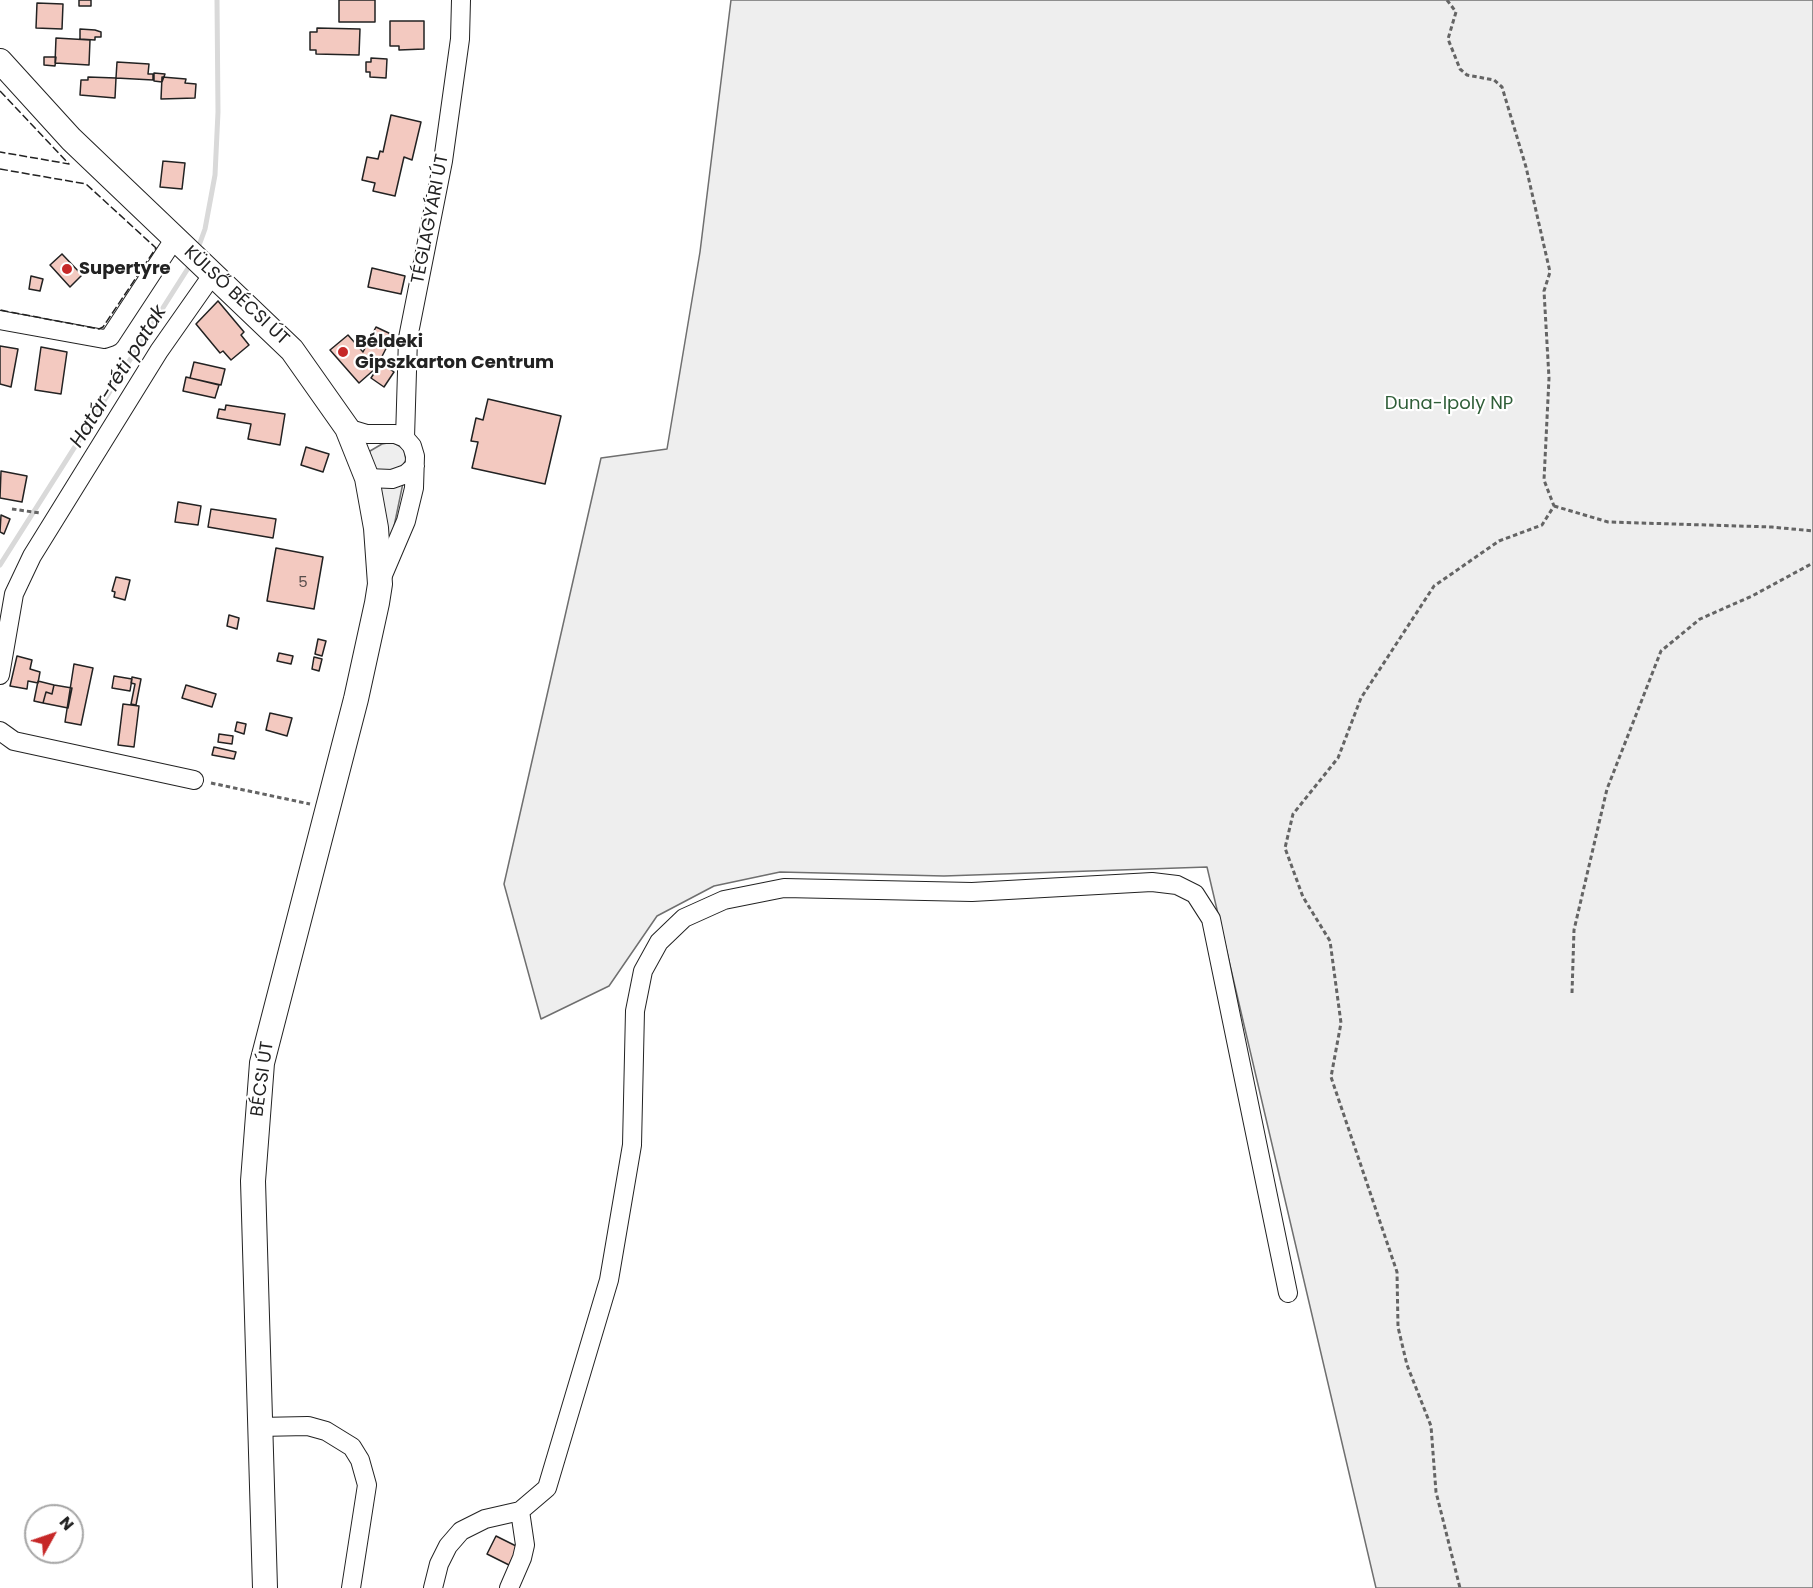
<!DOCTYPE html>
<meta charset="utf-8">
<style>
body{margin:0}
#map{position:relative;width:1813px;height:1588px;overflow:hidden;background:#fff;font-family:Poppins,sans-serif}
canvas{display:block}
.north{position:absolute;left:24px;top:1504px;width:60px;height:60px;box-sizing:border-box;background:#fff;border:2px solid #a7a7a7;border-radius:50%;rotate:50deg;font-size:16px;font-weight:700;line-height:24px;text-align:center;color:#222}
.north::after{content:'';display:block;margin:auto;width:21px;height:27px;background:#c62828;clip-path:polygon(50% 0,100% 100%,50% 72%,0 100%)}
</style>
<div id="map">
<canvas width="1813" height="1588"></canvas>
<div class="north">N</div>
</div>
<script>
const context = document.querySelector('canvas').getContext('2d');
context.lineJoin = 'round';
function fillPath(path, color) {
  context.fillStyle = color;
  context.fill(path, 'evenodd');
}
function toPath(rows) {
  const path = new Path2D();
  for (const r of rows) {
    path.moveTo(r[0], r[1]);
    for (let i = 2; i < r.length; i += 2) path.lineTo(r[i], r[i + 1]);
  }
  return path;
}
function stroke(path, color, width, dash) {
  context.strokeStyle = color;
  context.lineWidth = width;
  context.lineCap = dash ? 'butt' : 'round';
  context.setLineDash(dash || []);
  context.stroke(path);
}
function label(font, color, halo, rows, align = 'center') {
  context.font = font + ' Poppins,sans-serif';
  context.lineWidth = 4.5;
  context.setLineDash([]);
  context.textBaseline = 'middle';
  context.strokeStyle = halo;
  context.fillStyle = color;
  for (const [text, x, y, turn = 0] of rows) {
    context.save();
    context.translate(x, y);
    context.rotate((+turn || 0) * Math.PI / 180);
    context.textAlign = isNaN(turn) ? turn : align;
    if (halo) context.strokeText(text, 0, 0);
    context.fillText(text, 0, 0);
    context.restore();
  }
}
const green = toPath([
 [731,0,1813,0,1813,1588,1376,1588,1207,867,944,876,780,872,714,886,657,916,609,986,541,1019,504,884,601,458,667,449,700,252,731,0],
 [393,442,404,449,406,460,403,465,395,470,380,472,373,468,369,457,370,451,382,444,393,442],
 [403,483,392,536,389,538,379,486,403,483]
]);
fillPath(green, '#eee');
stroke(green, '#6f6f6f', 1.5);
stroke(toPath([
 [197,251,205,229,215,175,218,112,217,0],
 [0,565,192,262]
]), '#d9d9d9', 5);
const building = toPath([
 [79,0,91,0,91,6,79,6,79,0],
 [339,0,375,0,375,22,339,22,339,0],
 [37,3,63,4,62,29,36,28,37,3],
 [390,21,424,21,424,49,399,50,399,46,390,46,390,21],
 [317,28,360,29,359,55,316,54,316,50,310,50,310,32,317,32,317,28],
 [80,29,95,30,101,32,101,37,95,37,95,40,80,39,80,29],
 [56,38,90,40,89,65,55,63,56,38],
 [44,57,56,57,55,66,44,65,44,57],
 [371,58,387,59,386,78,370,77,370,72,366,72,366,62,371,62,371,58],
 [117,62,149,64,148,74,153,74,153,80,116,78,117,62],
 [154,73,165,74,162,82,154,81,154,73],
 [88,77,116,78,115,98,80,95,81,80,88,80,88,77],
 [162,77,186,79,185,83,196,84,195,98,161,99,162,77],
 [391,115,421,122,412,160,404,157,395,196,373,191,375,183,362,180,367,157,378,159,380,151,383,152,391,115],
 [163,161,185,163,182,189,160,187,163,161],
 [62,254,82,275,70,287,50,265,62,254],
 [372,268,405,276,401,294,368,287,372,268],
 [31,276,43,279,40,291,29,289,31,276],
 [218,301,244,332,241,335,249,345,231,360,223,351,220,353,196,324,218,301],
 [376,327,393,335,376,368,359,383,330,350,348,335,363,352,376,327],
 [0,346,18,349,11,387,0,384,0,346],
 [41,347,67,352,61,394,35,390,41,347],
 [194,362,225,369,221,385,190,378,194,362],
 [381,363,394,372,384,387,371,378,381,363],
 [186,377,219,385,215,398,183,391,186,377],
 [488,399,561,416,545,484,472,468,478,442,471,441,476,418,483,420,488,399],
 [226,405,285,414,280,445,248,439,251,424,217,418,219,409,225,410,226,405],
 [306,447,329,454,323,472,301,465,306,447],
 [1,471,27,476,22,502,0,498,1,471],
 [178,502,201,506,198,525,175,522,178,502],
 [211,509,276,519,273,538,208,527,211,509],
 [1,515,10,519,4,534,0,532,1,515],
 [276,548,323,557,314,609,267,601,276,548],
 [116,577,130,580,125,600,114,597,115,592,112,591,116,577],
 [229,615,239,618,237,629,227,626,229,615],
 [318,639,326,641,322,656,315,654,318,639],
 [279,653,293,656,291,664,277,661,279,653],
 [17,656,32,660,30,669,40,672,38,683,28,681,27,689,10,686,17,656],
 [314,657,322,659,319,671,312,669,314,657],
 [74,664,93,668,81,725,65,722,74,664],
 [114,676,132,679,130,691,112,688,114,676],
 [132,677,141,679,136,705,131,704,135,684,131,683,132,677],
 [38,681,54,685,52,694,46,692,43,703,34,701,38,681],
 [54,685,72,688,68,708,43,703,46,692,52,694,54,685],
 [186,685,216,694,212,707,182,698,186,685],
 [123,704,139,706,134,747,118,745,123,704],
 [270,713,292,718,287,736,266,730,270,713],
 [237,722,246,724,244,734,235,731,237,722],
 [219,734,233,736,232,744,218,742,219,734],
 [214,747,236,752,234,759,212,755,214,747],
 [496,1536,518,1547,509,1565,487,1554,496,1536]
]);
fillPath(building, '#f3c9c0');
stroke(building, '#222', 1.5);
const minor = toPath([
 [0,320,104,339,110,337,175,238],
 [347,428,367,434,395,434,405,438,412,446,415,456,414,488,406,521,380,582],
 [405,438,408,338,443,161,460,39,461,0],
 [367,478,392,479,406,474,415,466],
 [0,675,14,594,32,556,159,351,213,274],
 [0,731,14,741,194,780],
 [258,1427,308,1426,326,1431,352,1447,360,1460,367,1485,351,1588],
 [433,1588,439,1564,448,1546,461,1531,485,1519,520,1511,547,1488,609,1280,632,1145,635,1011,643,971,659,942,684,918,724,900,784,888,972,892,1152,882,1177,885,1195,894,1211,919,1288,1293],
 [509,1588,522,1558,525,1545,520,1511]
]);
const major = toPath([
 [0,61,71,139,292,350,347,428,367,478,376,528,380,584,377,603,356,699,262,1063,253,1181,265,1588]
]);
stroke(minor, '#222', 20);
stroke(major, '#222', 26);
stroke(toPath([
 [1447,0,1456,12,1448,39,1460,69,1467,75,1494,80,1502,87,1526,167,1550,272,1544,291,1549,378,1544,480,1554,506,1542,525,1499,541,1434,586,1361,698,1338,758,1293,814,1285,848,1303,897,1330,941,1341,1023,1331,1077,1397,1272,1398,1327,1407,1365,1431,1426,1436,1492,1460,1588],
 [1554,506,1608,522,1772,527,1813,531],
 [12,509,40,513],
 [211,783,310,804],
 [1572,993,1574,930,1607,789,1661,651,1700,619,1752,596,1813,563]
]), '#646464', 3, [4.5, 3]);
stroke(minor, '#fff', 18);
stroke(major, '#fff', 24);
stroke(toPath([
 [0,91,69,164,0,152],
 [0,169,86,184,156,248,103,327,99,329,0,310]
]), '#222', 1.5, [8, 3]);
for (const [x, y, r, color] of [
 [67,269,6,"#c62828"],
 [343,352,6,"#c62828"]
]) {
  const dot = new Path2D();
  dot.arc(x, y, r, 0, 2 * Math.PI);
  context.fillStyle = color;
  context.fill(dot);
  stroke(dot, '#fff', 2);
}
label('15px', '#564c4a', null, [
 ["5",303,583]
]);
label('18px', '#222', '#fff', [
 ["TÉGLAGYÁRI ÚT",431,219,-79],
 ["KÜLSŐ BÉCSI ÚT",236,296,43],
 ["BÉCSI ÚT",263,1079,-82]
]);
label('bold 18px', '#222', '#fff', [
 ["Supertyre",79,269],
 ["Béldeki",355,342],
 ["Gipszkarton Centrum",355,363]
], 'left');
label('18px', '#2f5e38', '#fff', [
 ["Duna-Ipoly NP",1449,404]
]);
label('italic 20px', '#222', '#fff', [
 ["Határ-réti patak",119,377,-58]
]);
</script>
